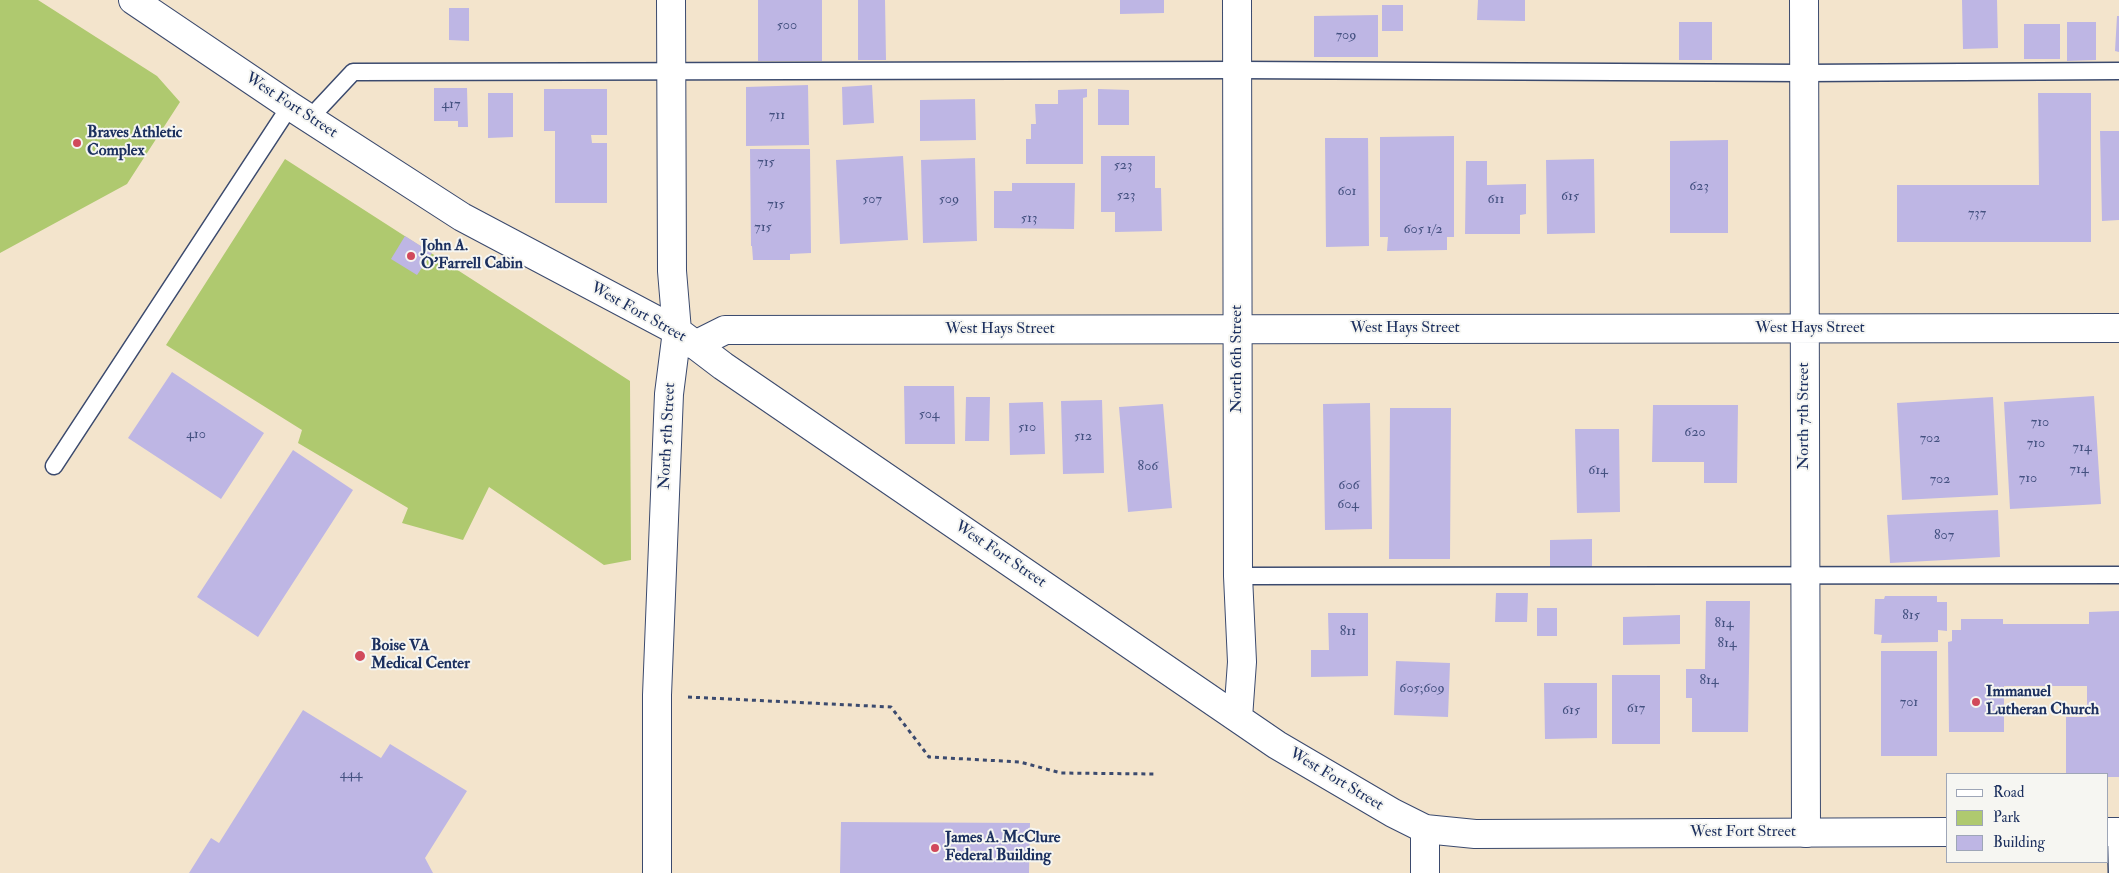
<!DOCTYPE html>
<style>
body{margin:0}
#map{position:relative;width:2119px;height:873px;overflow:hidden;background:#f3e4cc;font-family:"IM FELL Double Pica",serif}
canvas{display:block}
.legend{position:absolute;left:1946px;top:773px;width:162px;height:90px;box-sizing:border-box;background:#f6f6f2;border:1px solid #9ea6b7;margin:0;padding:6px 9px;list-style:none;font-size:15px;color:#1b2f5e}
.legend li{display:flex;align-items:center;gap:10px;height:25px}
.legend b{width:25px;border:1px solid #9ea6b7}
</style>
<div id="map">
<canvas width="2119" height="873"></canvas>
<ul class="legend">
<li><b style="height:6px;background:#fff"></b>Road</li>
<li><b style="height:14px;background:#afc96f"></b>Park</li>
<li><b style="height:14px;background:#beb6e4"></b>Building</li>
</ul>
</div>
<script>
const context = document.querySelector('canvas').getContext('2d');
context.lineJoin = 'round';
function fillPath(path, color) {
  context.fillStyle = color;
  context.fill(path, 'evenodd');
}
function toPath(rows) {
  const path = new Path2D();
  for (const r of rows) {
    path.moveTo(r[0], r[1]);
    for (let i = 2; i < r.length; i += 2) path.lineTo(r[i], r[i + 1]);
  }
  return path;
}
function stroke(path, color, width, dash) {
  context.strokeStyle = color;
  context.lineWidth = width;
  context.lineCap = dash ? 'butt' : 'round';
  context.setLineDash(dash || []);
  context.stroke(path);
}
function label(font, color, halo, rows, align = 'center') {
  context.font = font + ' "IM FELL Double Pica",serif';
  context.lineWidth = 4;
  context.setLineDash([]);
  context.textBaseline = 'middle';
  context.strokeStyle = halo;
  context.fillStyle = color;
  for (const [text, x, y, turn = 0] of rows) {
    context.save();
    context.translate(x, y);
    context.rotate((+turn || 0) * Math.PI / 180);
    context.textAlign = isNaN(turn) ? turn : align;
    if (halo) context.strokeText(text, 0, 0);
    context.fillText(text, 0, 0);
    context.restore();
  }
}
fillPath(toPath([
 [0,0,38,0,157,76,180,102,127,184,0,253],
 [285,159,630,381,631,560,604,565,489,487,463,540,402,523,408,508,298,443,302,430,166,345]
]), '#afc96f');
fillPath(toPath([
 [758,0,822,0,822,61,758,61],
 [858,0,885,0,886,60,858,60],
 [1120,0,1164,0,1164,13,1120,14],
 [1478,0,1525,0,1525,21,1477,20],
 [1962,0,1997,0,1998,48,1963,49],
 [1382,5,1403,5,1403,31,1382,31],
 [449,8,469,8,469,41,449,40],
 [1378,15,1378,57,1314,57,1314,16],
 [2117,16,2119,16,2119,52,2115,51],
 [1679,22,1712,22,1712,60,1679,60],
 [2067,22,2096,22,2096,60,2067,61],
 [2024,24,2060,24,2060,59,2024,59],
 [808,85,809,145,746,146,746,87],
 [872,85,874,123,843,125,842,87],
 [434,88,467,88,468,127,458,127,458,121,434,121],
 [544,89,607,89,607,135,591,135,592,143,607,143,607,203,555,203,555,131,544,131],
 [1087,89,1087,97,1083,98,1083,164,1026,164,1026,139,1031,139,1031,124,1036,124,1035,104,1058,104,1058,90],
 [1098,89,1129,90,1129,125,1098,125],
 [488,93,513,93,513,137,488,138],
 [2038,93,2091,93,2091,242,1897,242,1897,185,2039,185],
 [975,99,976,140,920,141,920,100],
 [2100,131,2119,131,2119,220,2102,221],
 [1454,136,1454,237,1447,237,1447,250,1387,251,1388,237,1380,237,1380,137],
 [1325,138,1368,138,1369,246,1326,247],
 [1728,140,1728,233,1670,233,1670,141],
 [750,149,810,149,811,253,790,254,790,260,753,260,752,246,751,246],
 [903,156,908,240,840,244,836,160],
 [1101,156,1155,156,1155,188,1161,188,1162,231,1115,232,1115,212,1101,212],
 [975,158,977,241,923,243,921,160],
 [1594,159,1595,233,1547,234,1546,160],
 [1466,161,1487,161,1487,185,1526,184,1526,214,1520,215,1520,234,1465,234],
 [1012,183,1075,183,1074,229,994,228,994,191,1012,191],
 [405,236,432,253,417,275,391,259],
 [172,372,264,433,221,499,128,438],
 [904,386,954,386,955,444,905,444],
 [2094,396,2101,504,2010,509,2004,402],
 [966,397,990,397,989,441,965,441],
 [1993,397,1998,495,1902,500,1897,403],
 [1102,400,1104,473,1063,474,1061,401],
 [1043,402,1045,454,1010,455,1009,403],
 [1370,403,1372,529,1325,530,1323,404],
 [1163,404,1172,508,1128,512,1119,407],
 [1653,405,1738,405,1737,483,1704,483,1704,462,1652,462],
 [1390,408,1451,408,1450,559,1389,559],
 [1575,429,1619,429,1620,512,1577,513],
 [293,450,353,490,258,637,197,597],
 [1998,510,2000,557,1890,563,1887,515],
 [1592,539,1592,568,1550,569,1550,540],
 [1496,593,1528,593,1527,622,1495,622],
 [1885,596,1937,596,1937,602,1947,602,1947,631,1938,630,1938,642,1881,643,1882,635,1874,634,1875,599,1884,599],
 [1706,601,1750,601,1748,732,1692,732,1692,698,1686,698,1686,669,1705,669],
 [1537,608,1557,608,1557,636,1537,636],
 [2119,611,2119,777,2108,777,2108,774,2066,774,2066,717,2087,717,2087,686,2004,686,2004,732,1949,732,1948,642,1952,641,1952,630,1961,630,1961,619,2003,619,2003,624,2089,624,2089,612],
 [1328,613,1368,613,1368,676,1311,677,1311,650,1329,650],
 [1680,615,1680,644,1623,645,1623,617],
 [1881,651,1937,651,1937,756,1881,756],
 [1396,661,1450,663,1448,717,1394,715],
 [1612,675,1660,675,1660,744,1612,744],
 [1544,683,1597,683,1597,738,1545,739],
 [303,710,381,758,390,744,467,791,425,858,433,873,189,873,211,838,219,843],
 [841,822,1030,823,1029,873,840,873]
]), '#beb6e4');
const lane = toPath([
 [310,118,353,72,1237,70,1805,73,2119,71],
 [54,466,290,106],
 [1238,576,2119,575],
 [2116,832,2117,873]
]);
const street = toPath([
 [1804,0,1806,833],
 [695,345,725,330,2119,328],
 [1425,829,1425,873],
 [657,873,657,695,669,394,677,331]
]);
const secondary = toPath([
 [133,0,290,106,462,217,677,331,723,366,1277,745,1393,813,1425,829,1475,834,1948,832],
 [671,0,672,271,677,331],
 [1237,0,1238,576,1242,662,1238,718],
 [2108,832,2119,832]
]);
stroke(lane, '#3b4a6e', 19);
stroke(street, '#3b4a6e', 30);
stroke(secondary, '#3b4a6e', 30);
stroke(toPath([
 [688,697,891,707,929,757,1020,762,1061,773,1154,774]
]), '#3b4a6e', 3, [4, 4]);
stroke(lane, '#fff', 16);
stroke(street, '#fff', 28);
stroke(secondary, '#fff', 28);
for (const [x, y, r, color] of [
 [77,143,5,"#d1495b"],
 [411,256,5,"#d1495b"],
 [360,656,6,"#d1495b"],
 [1976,702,5,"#d1495b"],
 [935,848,5,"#d1495b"]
]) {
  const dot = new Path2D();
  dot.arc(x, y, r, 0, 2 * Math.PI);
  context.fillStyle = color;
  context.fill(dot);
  stroke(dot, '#f6f6f2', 2);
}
label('14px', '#445180', null, [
 ["500",787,26],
 ["709",1346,36],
 ["417",451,105],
 ["711",777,116],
 ["715",766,163],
 ["523",1123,166],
 ["623",1699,187],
 ["601",1347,192],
 ["523",1126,196],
 ["615",1570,197],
 ["507",872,200],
 ["509",949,200],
 ["611",1496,200],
 ["715",776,205],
 ["737",1977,214],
 ["513",1029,219],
 ["715",763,228],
 ["605 1/2",1423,230],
 ["504",929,415],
 ["710",2040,423],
 ["510",1027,428],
 ["620",1695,433],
 ["410",196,435],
 ["512",1083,437],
 ["702",1930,439],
 ["710",2036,444],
 ["714",2082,448],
 ["806",1148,467],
 ["714",2079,470],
 ["614",1598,471],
 ["710",2028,479],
 ["702",1940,480],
 ["606",1349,486],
 ["604",1348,505],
 ["807",1944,536],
 ["815",1911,616],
 ["814",1724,624],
 ["811",1348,632],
 ["814",1727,644],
 ["814",1709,681],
 ["605;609",1422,689],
 ["701",1909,703],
 ["617",1636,709],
 ["615",1571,711],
 ["444",351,775]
]);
label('16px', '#1b2f5e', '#f6f6f2', [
 ["West Fort Street",291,106,33],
 ["West Fort Street",638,313,29],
 ["West Hays Street",1405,329],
 ["West Hays Street",1810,329],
 ["West Hays Street",1000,330],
 ["North 6th Street",1238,359,-90],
 ["North 7th Street",1805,416,-90],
 ["North 5th Street",668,436,-87],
 ["West Fort Street",1000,555,34],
 ["West Fort Street",1336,780,31],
 ["West Fort Street",1743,833]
]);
label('bold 16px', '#1b2f5e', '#f6f6f2', [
 ["Braves Athletic",87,134],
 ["Complex",87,152],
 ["John A.",421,247],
 ["O'Farrell Cabin",421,265],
 ["Boise VA",371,647],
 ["Medical Center",371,665],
 ["Immanuel",1986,693],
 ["Lutheran Church",1986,711],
 ["James A. McClure",945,839],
 ["Federal Building",945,857]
], 'left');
</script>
